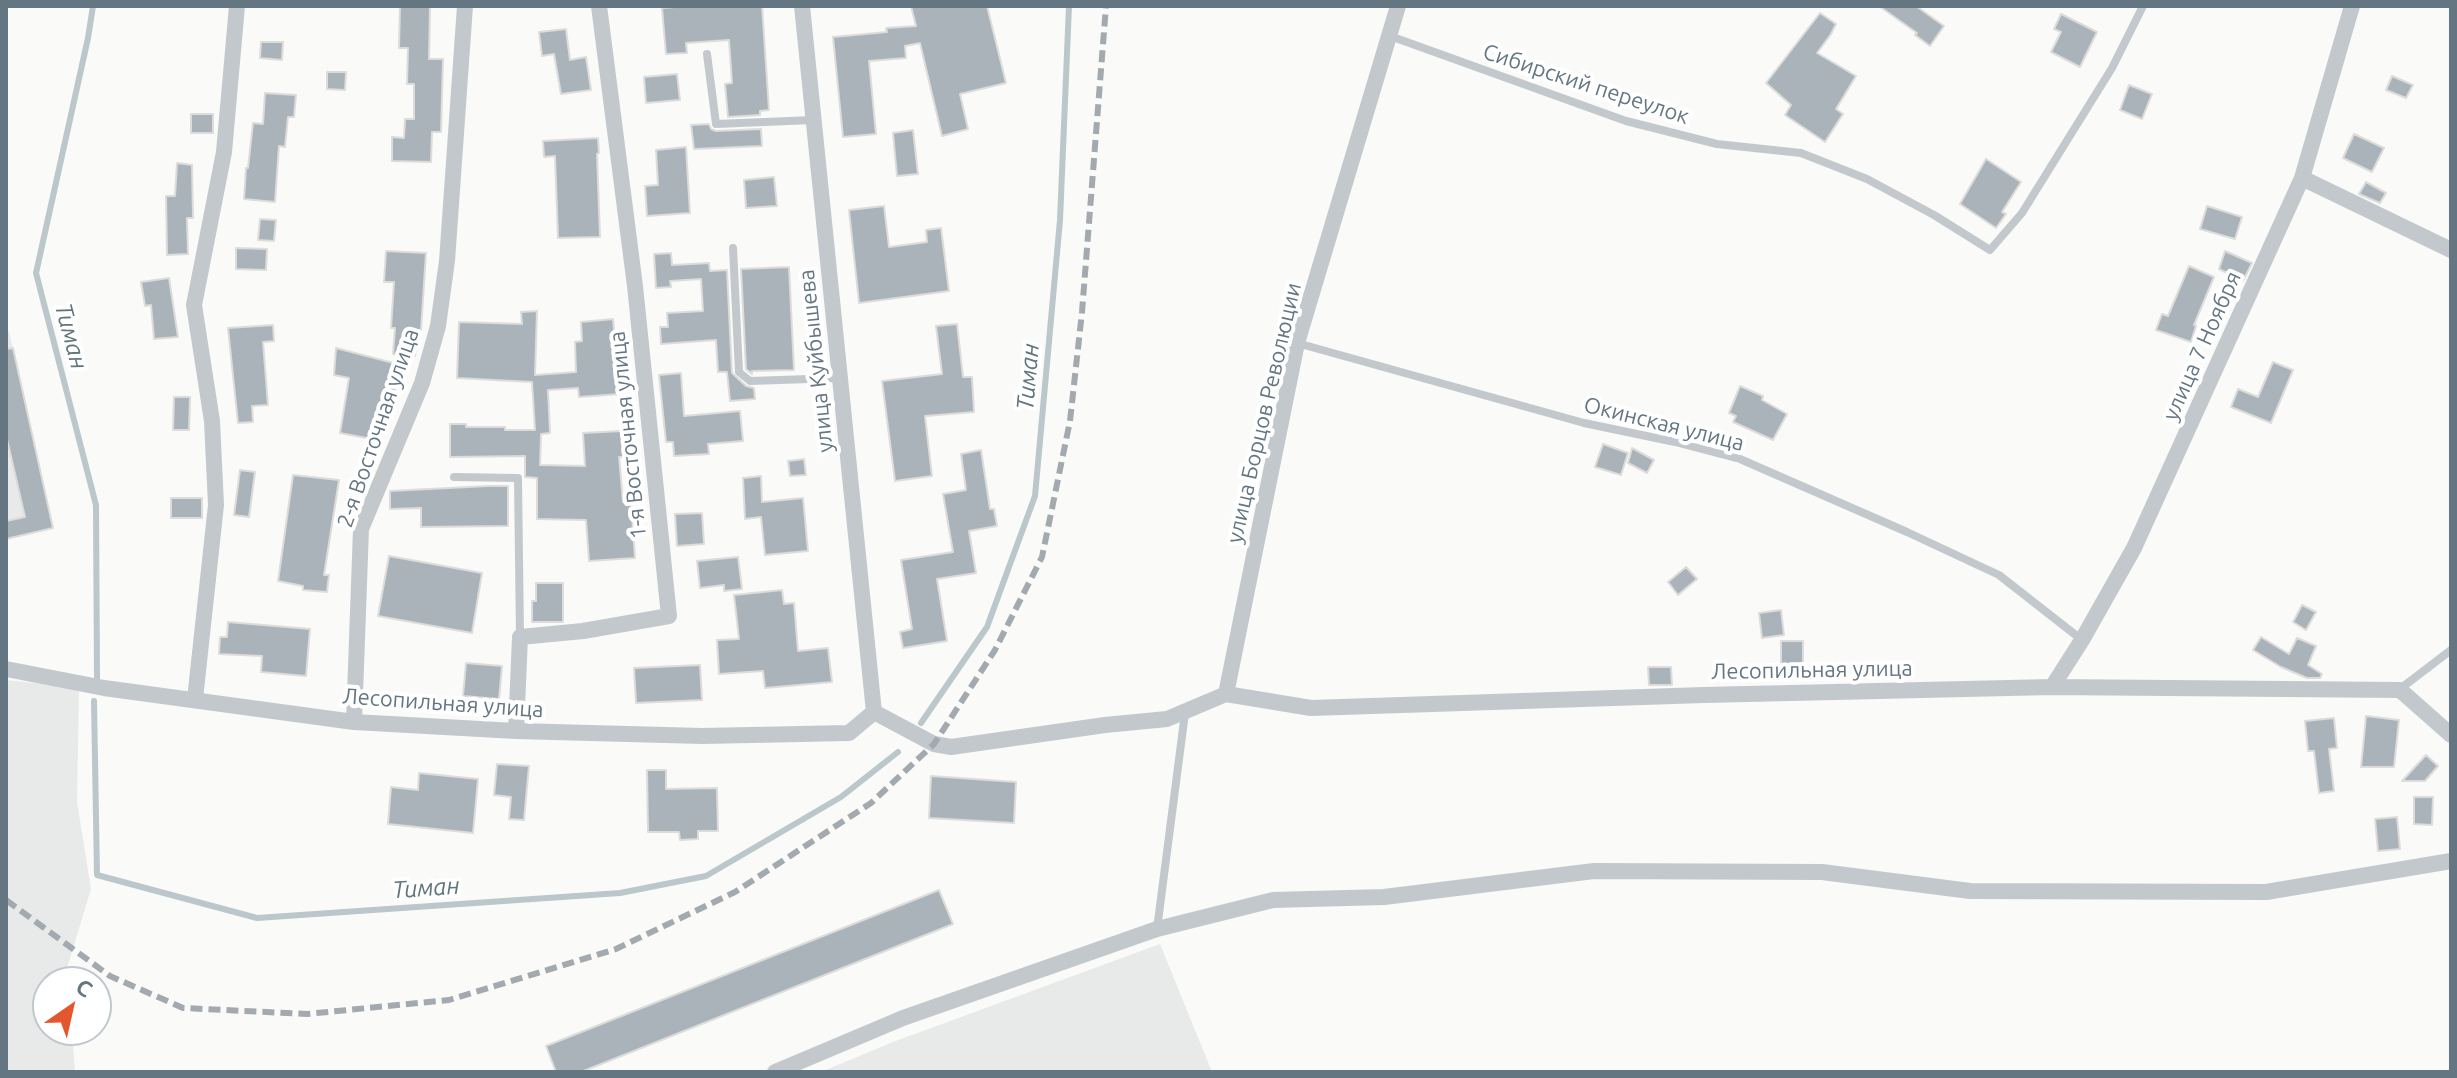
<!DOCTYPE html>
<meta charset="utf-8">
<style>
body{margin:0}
#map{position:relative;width:2457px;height:1078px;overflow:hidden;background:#fafaf8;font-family:Ubuntu,sans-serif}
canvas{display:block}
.frame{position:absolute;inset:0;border:8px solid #657683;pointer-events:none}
.north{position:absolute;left:32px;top:966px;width:80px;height:80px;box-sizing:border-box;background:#fff;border:2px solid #c1c8cd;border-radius:50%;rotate:34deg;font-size:22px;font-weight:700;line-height:32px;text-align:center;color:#657683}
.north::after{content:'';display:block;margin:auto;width:28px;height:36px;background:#e4572e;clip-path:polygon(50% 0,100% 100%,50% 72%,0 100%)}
</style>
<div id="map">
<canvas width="2457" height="1078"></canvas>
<div class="frame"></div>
<div class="north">С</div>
</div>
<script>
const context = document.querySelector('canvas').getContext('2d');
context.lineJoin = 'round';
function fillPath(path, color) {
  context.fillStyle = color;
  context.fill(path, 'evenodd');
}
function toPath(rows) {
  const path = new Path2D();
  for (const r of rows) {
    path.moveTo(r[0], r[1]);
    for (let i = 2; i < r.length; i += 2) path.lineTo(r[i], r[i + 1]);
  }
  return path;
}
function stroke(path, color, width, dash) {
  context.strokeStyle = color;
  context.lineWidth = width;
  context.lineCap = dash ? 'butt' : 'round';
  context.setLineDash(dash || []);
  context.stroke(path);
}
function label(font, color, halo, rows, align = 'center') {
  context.font = font + ' Ubuntu,sans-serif';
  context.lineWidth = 8;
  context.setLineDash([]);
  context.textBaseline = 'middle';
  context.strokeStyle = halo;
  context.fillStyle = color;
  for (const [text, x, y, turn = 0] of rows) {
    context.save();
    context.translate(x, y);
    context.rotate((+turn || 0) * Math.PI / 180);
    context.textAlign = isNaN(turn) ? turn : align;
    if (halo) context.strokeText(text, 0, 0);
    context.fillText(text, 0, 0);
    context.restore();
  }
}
fillPath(toPath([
 [9,331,53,528,6,539,6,332],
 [6,680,79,688,77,802,91,889,67,968,69,982,48,982,48,1030,72,1030,75,1072,6,1072],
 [1160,944,1212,1072,821,1072,893,1042]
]), '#e8e9e9');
stroke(toPath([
 [93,6,88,38,36,273,96,505,97,678],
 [94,701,97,875,257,918,620,893,706,876,841,797,898,752],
 [921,723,987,627,1035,496,1060,220,1069,6]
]), '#bbc7cb', 6);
const building = toPath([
 [400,6,430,6,429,59,443,59,441,132,432,132,431,162,392,161,392,137,404,138,405,119,414,119,414,84,407,84,408,48,399,48,400,6],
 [688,6,762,6,769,110,760,111,760,115,728,117,725,84,732,83,729,40,686,43,687,53,666,54,662,8,688,6],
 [911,6,987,6,1006,83,960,94,968,129,942,136,920,43,905,46,906,58,869,61,876,134,843,137,833,37,887,32,886,28,916,26,911,6],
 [1879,6,1916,6,1944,26,1930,46,1915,35,1917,33,1879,6],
 [1820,13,1836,24,1831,34,1817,53,1856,76,1836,109,1843,114,1825,142,1785,115,1791,105,1766,83,1820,13],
 [2061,14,2097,32,2080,67,2051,52,2061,32,2054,29,2061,14],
 [566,29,570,60,586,57,591,90,561,94,554,54,542,56,539,32,566,29],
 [261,42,283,42,282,60,260,58,261,42],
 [327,72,346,72,345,90,327,89,327,72],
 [677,74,680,100,646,103,644,77,677,74],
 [2392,76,2413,85,2406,98,2386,90,2392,76],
 [2129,85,2152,94,2142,119,2120,110,2129,85],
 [265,93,296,95,294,117,288,117,285,147,279,146,275,202,244,199,246,168,248,168,253,123,263,124,265,93],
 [191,114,213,114,213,133,191,133,191,114],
 [709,124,711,129,716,131,761,129,762,146,694,149,691,125,709,124],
 [913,130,918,174,897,176,893,133,913,130],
 [2354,134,2384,148,2372,172,2343,158,2354,134],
 [598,138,599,153,597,154,600,237,558,238,555,156,544,157,543,141,598,138],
 [686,147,690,213,647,216,645,186,658,185,656,150,686,147],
 [1986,159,2021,182,2002,212,2006,214,1996,228,1960,204,1986,159],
 [177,163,192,165,193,218,187,218,188,254,167,255,166,196,175,196,177,163],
 [774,177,777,206,746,208,744,180,774,177],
 [2366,182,2386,193,2380,203,2359,194,2366,182],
 [884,206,889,247,927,242,926,230,941,228,949,291,859,303,849,210,884,206],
 [2207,206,2242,217,2235,239,2200,229,2207,206],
 [260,219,276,220,274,241,258,240,260,219],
 [236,248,267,249,266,270,236,269,236,248],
 [386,251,426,253,421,330,418,330,415,356,393,354,395,328,391,328,394,282,384,282,386,251],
 [2225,251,2252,263,2243,281,2219,269,2225,251],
 [671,253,672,265,709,263,710,271,727,270,732,373,746,386,754,388,755,399,730,401,727,372,718,372,716,340,661,344,660,327,668,327,667,313,703,311,701,279,670,281,671,287,656,288,654,254,671,253],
 [2189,266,2214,277,2194,325,2196,326,2191,342,2156,330,2162,314,2168,316,2189,266],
 [789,267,794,370,752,371,752,374,746,369,741,269,789,267],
 [169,278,178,337,154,339,151,305,145,306,141,282,169,278],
 [537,311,535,375,576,372,575,342,582,341,581,322,613,319,620,394,579,397,578,388,548,390,550,433,541,434,540,465,585,466,583,433,621,431,623,457,619,457,623,502,631,501,635,558,589,561,586,520,537,519,537,478,525,477,525,456,450,457,450,424,466,424,466,427,505,427,505,430,535,430,532,382,457,378,459,322,522,324,521,312,537,311],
 [957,324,963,377,972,377,974,412,925,416,932,476,895,481,882,381,942,374,936,326,957,324],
 [273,325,274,341,263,342,268,405,252,406,253,422,238,423,228,328,273,325],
 [13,348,53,528,6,539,6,521,25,517,6,435,6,349,13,348],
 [336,348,401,365,389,413,383,412,377,440,340,433,349,378,334,375,336,348],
 [2273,362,2293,370,2271,423,2231,407,2238,389,2258,397,2273,362],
 [681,373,684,416,740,411,743,441,708,444,709,454,674,456,673,442,666,442,659,375,681,373],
 [1740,386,1763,396,1762,400,1787,414,1773,440,1733,422,1736,416,1729,413,1740,386],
 [174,397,190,397,189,430,173,430,174,397],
 [1603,444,1628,453,1621,475,1595,467,1603,444],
 [1632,448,1654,460,1647,473,1628,463,1632,448],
 [981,450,990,509,994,509,997,526,969,531,976,573,937,579,947,641,903,648,900,632,912,629,901,560,953,552,943,494,966,490,961,454,981,450],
 [804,459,806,475,790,476,788,461,804,459],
 [240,470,255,472,249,517,234,515,240,470],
 [293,475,339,480,324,575,329,575,327,592,303,590,303,586,278,581,293,475],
 [761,476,762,502,803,498,808,551,765,555,761,517,745,519,743,478,761,476],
 [488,486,508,486,508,526,421,527,421,508,390,509,390,491,488,486],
 [171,498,202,498,202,518,171,518,171,498],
 [702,513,704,544,677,546,675,514,702,513],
 [389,556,482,573,472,633,378,616,389,556],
 [738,557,742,589,724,591,724,585,700,588,697,561,738,557],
 [1686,567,1697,579,1678,595,1668,582,1686,567],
 [536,583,563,583,563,622,532,622,532,601,536,601,536,583],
 [782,590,784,604,794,603,798,651,828,648,832,682,765,688,763,671,719,674,717,640,739,639,734,595,782,590],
 [2302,605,2316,612,2306,630,2293,622,2302,605],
 [1781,610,1784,635,1762,638,1759,613,1781,610],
 [228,622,310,629,306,676,261,672,262,656,219,654,220,637,227,637,228,622],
 [2261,637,2289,654,2297,638,2316,646,2308,665,2322,674,2320,678,2307,678,2281,667,2253,650,2261,637],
 [1781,641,1803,641,1803,665,1781,665,1781,641],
 [466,663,502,666,499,699,463,696,466,663],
 [700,665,702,700,636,703,634,668,700,665],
 [1648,667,1671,667,1672,685,1649,685,1648,667],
 [2366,716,2399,720,2394,767,2361,767,2366,716],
 [2334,718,2337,748,2329,749,2334,791,2319,793,2314,751,2308,751,2305,721,2334,718],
 [2426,755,2438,766,2425,781,2402,781,2426,755],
 [497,764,529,766,524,820,509,819,511,797,494,795,497,764],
 [647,770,666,770,666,789,717,788,718,831,698,831,698,839,680,840,679,832,648,832,647,770],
 [419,773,478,779,473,833,388,824,391,787,418,790,419,773],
 [931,776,1016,782,1014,823,929,818,931,776],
 [2414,797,2433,797,2432,825,2414,824,2414,797],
 [2397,817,2400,849,2378,851,2375,819,2397,817],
 [939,890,953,924,581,1072,556,1072,546,1046,939,890]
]);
fillPath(building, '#aab3b9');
stroke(building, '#dcdcda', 2);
stroke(toPath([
 [1390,36,1626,121,1717,144,1801,153,1867,179,1934,215,1990,250,2022,213,2112,68,2143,6],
 [707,54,716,124,813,120],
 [733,248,739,372,750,381,839,378],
 [1297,343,1584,423,1675,442,1740,459,1907,532,1999,575,2082,640],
 [454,477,518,478,520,637],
 [2400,689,2451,650],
 [1157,929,1185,713]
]), '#c3c8cc', 8);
stroke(toPath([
 [802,6,874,712],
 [2302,178,2451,250],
 [6,669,104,688,354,722,516,731,702,736,849,733,874,712],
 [2052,687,2082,640,2134,548,2302,178,2352,6],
 [1226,694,1311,708,1704,695,2052,687,2400,690,2451,735],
 [1226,694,1297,343,1398,6],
 [195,699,216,505,212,421,194,305,224,152,237,6],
 [874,712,934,744,951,747,1105,725,1167,719,1226,694],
 [354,722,361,529,422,383,438,326,447,261,465,6],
 [516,731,520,637,583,631,669,616,635,286,599,6],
 [775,1072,903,1018,1157,929,1273,900,1384,897,1594,871,1822,872,1970,891,2266,892,2451,861]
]), '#c3c8cc', 16);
stroke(toPath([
 [6,900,110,976,183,1008,307,1014,449,1000,616,949,735,892,871,803,934,744,995,650,1042,557,1070,421,1082,312,1106,6]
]), '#a2aab0', 6, [12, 6]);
label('22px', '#657683', '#fff', [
 ["Сибирский переулок",1586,84,18],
 ["улица 7 Ноября",2202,346,-66],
 ["улица Куйбышева",816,361,-96],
 ["улица Борцов Революции",1264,413,-77],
 ["Окинская улица",1664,424,14],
 ["2-я Восточная улица",378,428,-71],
 ["1-я Восточная улица",628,435,-96],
 ["Лесопильная улица",1812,670,-1],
 ["Лесопильная улица",443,703,4]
]);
label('italic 24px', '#60757c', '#fff', [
 ["Тиман",71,336,75],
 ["Тиман",1028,377,-85],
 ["Тиман",426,888,-4]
]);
</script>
